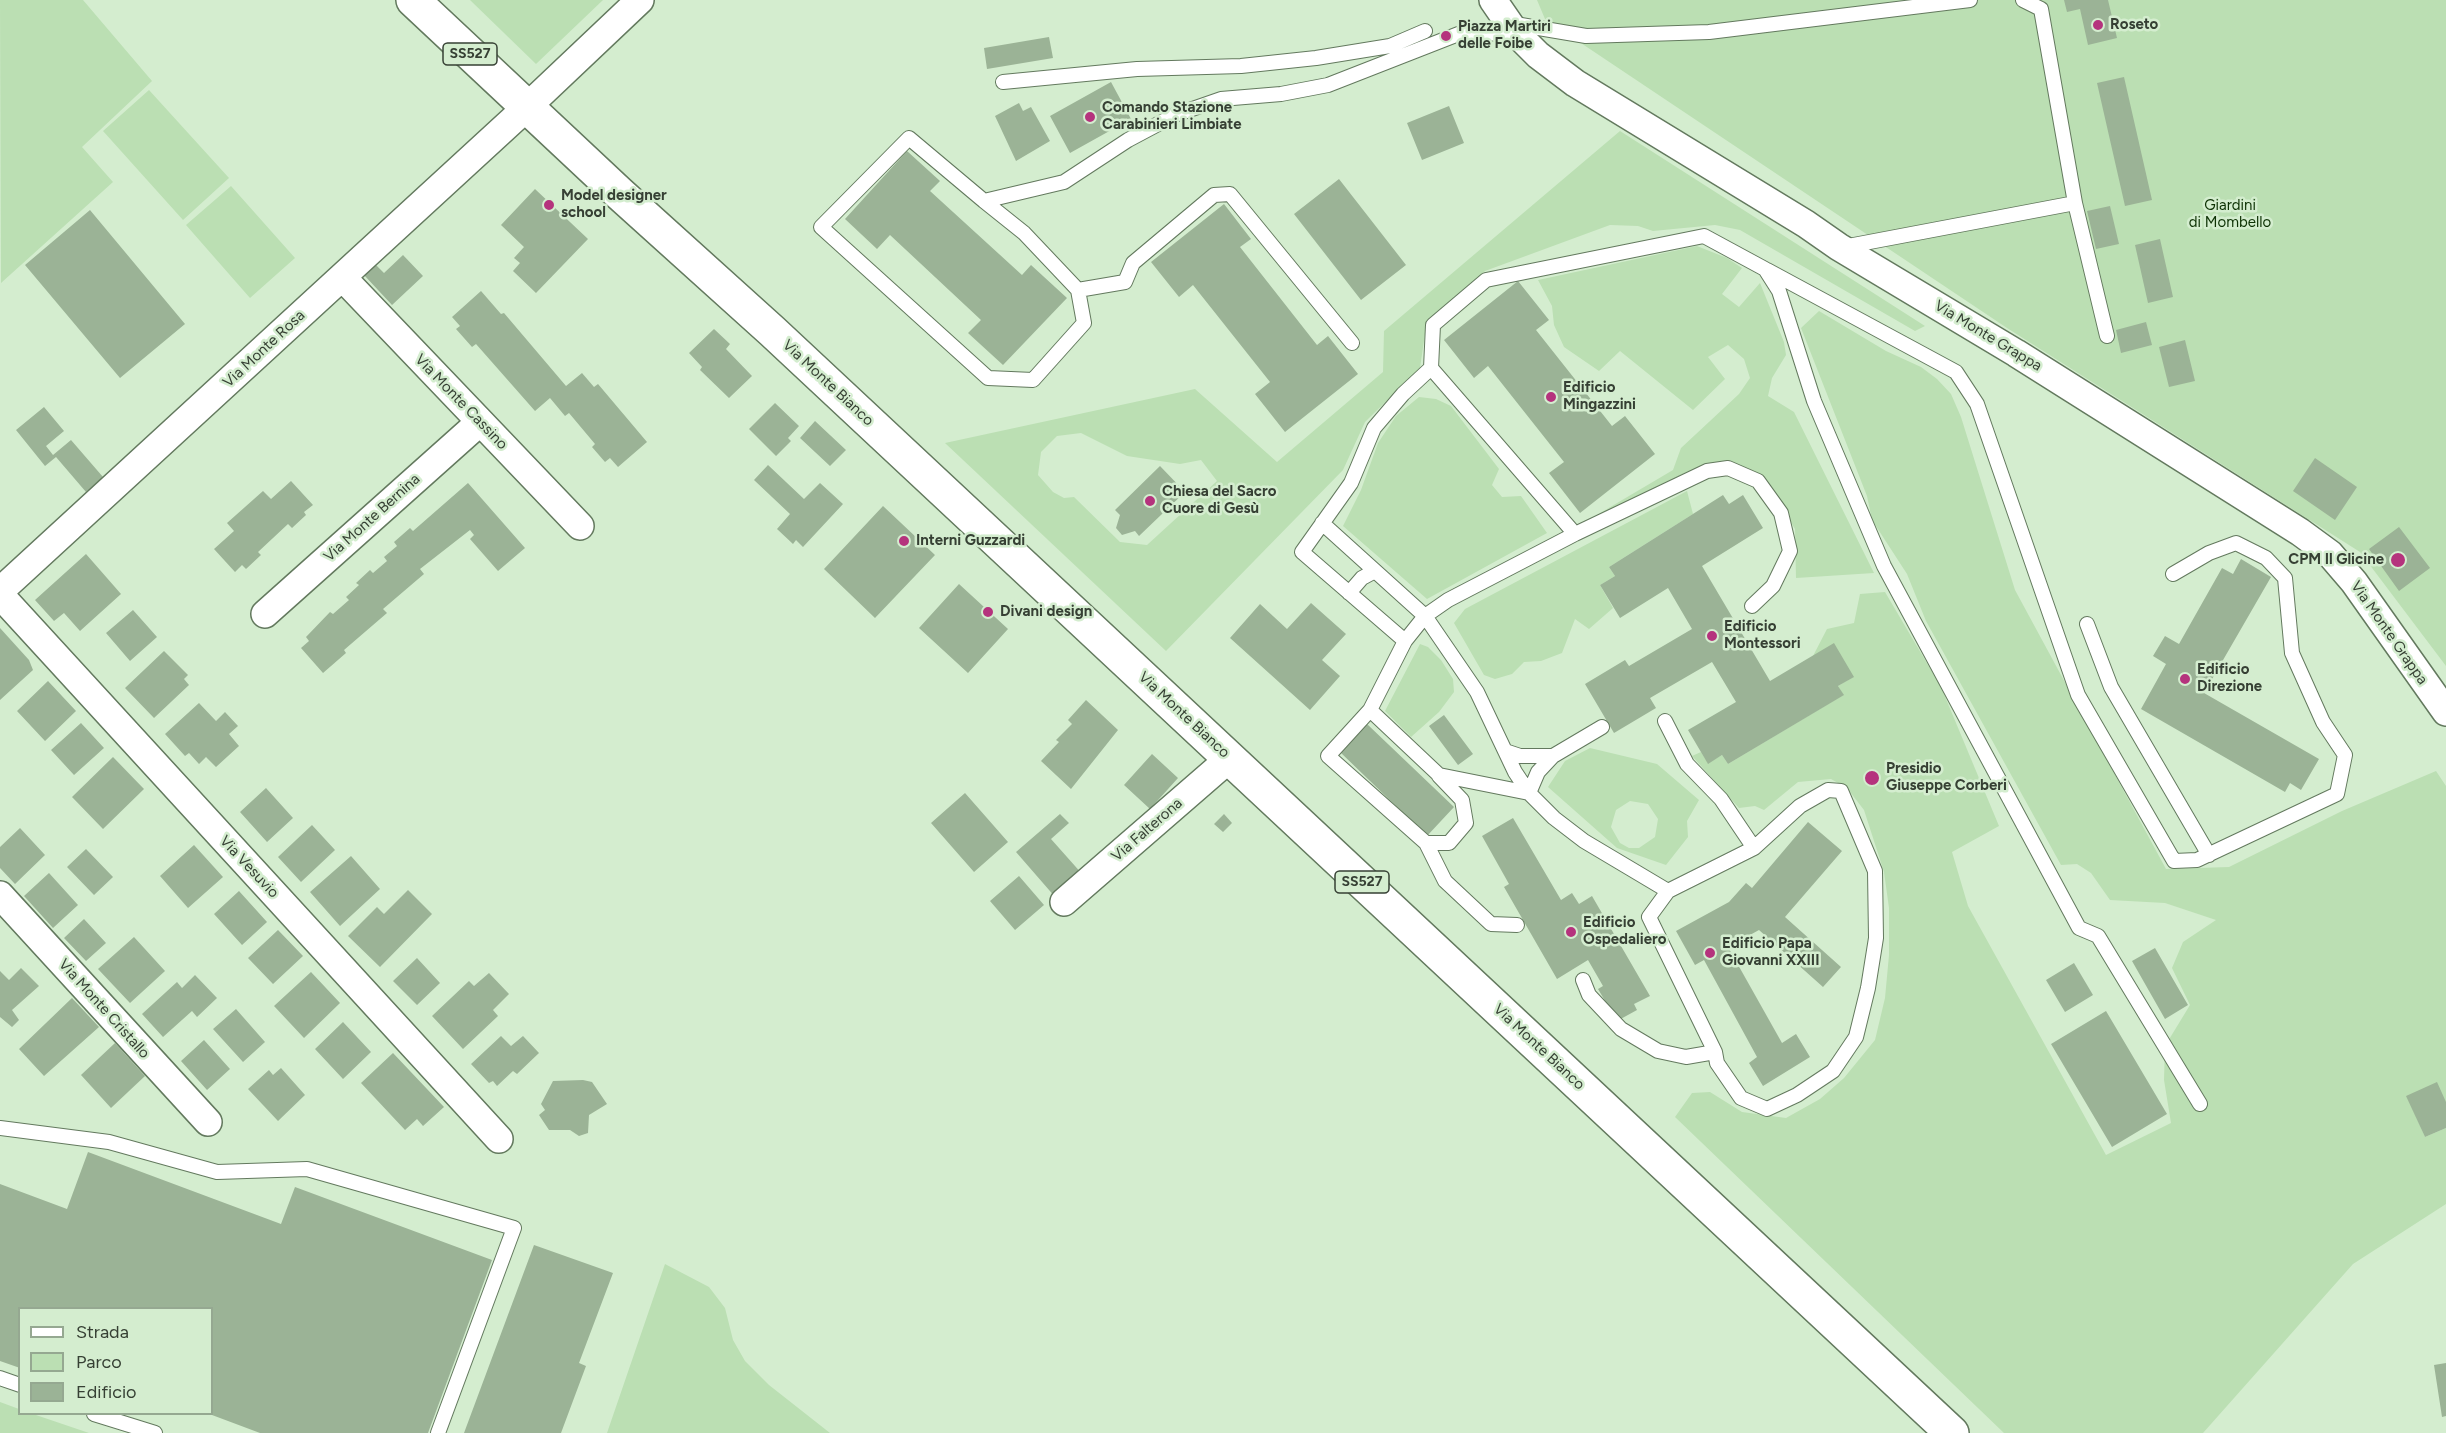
<!DOCTYPE html>
<meta charset="utf-8">
<style>
body{margin:0}
#map{position:relative;width:2446px;height:1433px;overflow:hidden;background:#d4edcf;font-family:Figtree,sans-serif}
canvas{display:block}
.legend{position:absolute;left:18px;top:1307px;width:195px;height:108px;box-sizing:border-box;background:#d4edcf;border:2px solid #95a891;margin:0;padding:8px 10px;list-style:none;font-size:18px;color:#364034}
.legend li{display:flex;align-items:center;gap:12px;height:30px}
.legend b{width:30px;border:2px solid #95a891}
</style>
<div id="map">
<canvas width="2446" height="1433"></canvas>
<ul class="legend">
<li><b style="height:8px;background:#fff"></b>Strada</li>
<li><b style="height:16px;background:#bbdfb3"></b>Parco</li>
<li><b style="height:16px;background:#9bb396"></b>Edificio</li>
</ul>
</div>
<script>
const context = document.querySelector('canvas').getContext('2d');
context.lineJoin = 'round';
function fillPath(path, color) {
  context.fillStyle = color;
  context.fill(path, 'evenodd');
}
function toPath(rows) {
  const path = new Path2D();
  for (const r of rows) {
    path.moveTo(r[0], r[1]);
    for (let i = 2; i < r.length; i += 2) path.lineTo(r[i], r[i + 1]);
  }
  return path;
}
function stroke(path, color, width, dash) {
  context.strokeStyle = color;
  context.lineWidth = width;
  context.lineCap = dash ? 'butt' : 'round';
  context.setLineDash(dash || []);
  context.stroke(path);
}
function label(font, color, halo, rows, align = 'center') {
  context.font = font + ' Figtree,sans-serif';
  context.lineWidth = 5;
  context.setLineDash([]);
  context.textBaseline = 'middle';
  context.strokeStyle = halo;
  context.fillStyle = color;
  for (const [text, x, y, turn = 0] of rows) {
    context.save();
    context.translate(x, y);
    context.rotate((+turn || 0) * Math.PI / 180);
    context.textAlign = isNaN(turn) ? turn : align;
    if (halo) context.strokeText(text, 0, 0);
    context.fillText(text, 0, 0);
    context.restore();
  }
}
fillPath(toPath([
 [0,0,83,0,152,81,82,147,113,182,1,283],
 [470,0,603,0,536,64],
 [1537,0,2446,0,2446,666,2360,552,2007,328,1545,19],
 [149,90,229,178,183,220,103,131],
 [1620,131,1925,326,1915,331,1740,230,1715,225,1653,231,1638,226,1610,225,1485,271,1426,327,1420,368,1365,422,1343,470,1166,651,945,443,1195,389,1277,462,1383,372,1384,331],
 [1081,433,1127,456,1180,464,1201,460,1217,481,1147,545,1120,542,1074,497,1064,498,1053,492,1038,475,1041,452,1057,436],
 [231,186,295,258,250,298,186,225],
 [1697,246,1727,258,1742,268,1722,294,1739,307,1760,283,1784,342,1786,355,1772,378,1768,396,1794,412,1874,573,1796,578,1795,529,1781,506,1734,464,1714,463,1685,473,1590,519,1673,470,1681,448,1739,394,1750,378,1744,359,1728,345,1708,357,1725,379,1693,410,1620,351,1599,371,1564,347,1554,325,1552,306,1538,280],
 [1819,311,1886,351,1921,367,1937,379,1951,394,1961,417,2015,590,2166,869,2229,867,2342,811,2436,771,2446,786,2446,1102,2407,1096,2425,1137,2446,1128,2446,1204,2353,1264,2203,1433,2004,1433,1675,1117,1692,1093,1710,1092,1742,1112,1786,1118,1820,1099,1844,1078,1875,1040,1885,998,1889,955,1889,908,1884,872,1864,810,1847,788,1831,779,1798,782,1764,810,1755,806,1739,808,1692,756,1701,752,1708,763,1722,755,1728,764,1843,695,1838,686,1853,677,1813,656,1827,629,1854,623,1860,594,1885,592,1941,687,1999,826,1952,852,1968,906,2106,1155,2171,1123,2164,1080,2165,1046,2190,1005,2172,968,2183,942,2216,920,2165,903,2110,900,2091,873,2077,864,2061,865,1926,621,1907,574,1872,520,1867,496,1801,328],
 [1419,397,1436,399,1451,406,1499,469,1492,485,1502,497,1521,496,1547,533,1427,599,1343,526,1361,490,1378,443,1396,416],
 [1687,491,1693,514,1609,567,1615,576,1600,585,1613,608,1589,629,1575,619,1562,653,1541,661,1524,662,1512,674,1495,679,1484,675,1454,623,1465,609],
 [1420,644,1428,647,1441,660,1453,679,1454,692,1439,712,1411,737,1385,711],
 [1590,748,1657,764,1699,800,1687,821,1688,837,1666,865,1617,848,1548,787,1565,761],
 [1630,801,1648,804,1658,819,1655,837,1639,848,1629,848,1620,843,1611,827,1616,810],
 [665,1264,709,1287,725,1308,733,1340,745,1361,769,1385,830,1433,607,1433],
 [0,1402,19,1409,20,1414,33,1414,89,1433,0,1433]
]), '#bbdfb3');
fillPath(toPath([
 [2064,0,2108,0,2117,38,2088,45,2080,9,2067,12],
 [1049,37,1053,58,987,69,984,48],
 [2124,77,2152,200,2125,206,2097,83],
 [1111,82,1131,119,1070,153,1050,116],
 [1019,103,1023,111,1031,107,1050,141,1016,161,995,116],
 [1449,106,1464,143,1422,160,1407,123],
 [907,151,940,181,930,191,1022,275,1031,265,1067,298,1003,365,968,333,981,320,890,235,877,249,845,219],
 [1339,179,1406,265,1361,300,1294,214],
 [535,189,588,239,536,293,513,271,520,263,514,258,524,247,501,225],
 [1224,204,1251,239,1240,247,1317,345,1328,336,1358,374,1285,432,1255,394,1270,382,1193,285,1179,297,1151,262],
 [2110,206,2119,244,2096,249,2087,211],
 [90,210,185,324,120,378,25,265],
 [2160,239,2173,297,2148,303,2135,245],
 [403,255,423,276,392,305,364,275,375,264,384,273],
 [1518,281,1549,320,1536,330,1612,426,1625,416,1655,454,1580,513,1549,473,1564,462,1488,366,1474,378,1444,340],
 [481,291,501,314,504,313,566,386,582,373,594,387,598,384,647,442,618,467,610,458,605,462,592,447,595,444,569,413,565,416,550,398,535,411,476,344,472,347,456,329,460,326,452,317],
 [2146,322,2152,345,2121,353,2116,330],
 [714,329,730,344,726,349,752,376,729,398,700,370,702,367,689,353],
 [2185,340,2195,381,2169,387,2159,347],
 [775,403,799,426,788,438,791,441,776,456,749,429],
 [44,407,64,431,46,446,53,455,71,440,103,477,86,492,56,457,45,466,16,430],
 [815,421,846,450,830,466,800,438],
 [2315,458,2357,487,2335,520,2293,491],
 [768,465,804,499,820,483,843,504,803,547,796,540,793,544,777,529,790,514,754,480],
 [1160,466,1185,492,1139,536,1135,531,1122,535,1116,528,1120,515,1115,510],
 [291,481,313,505,304,512,306,515,292,528,288,524,258,552,261,555,246,569,242,565,235,572,214,549,234,531,227,523,263,491,271,499],
 [468,483,525,548,498,571,470,539,474,535,470,530,420,569,424,574,383,609,387,613,344,650,346,653,323,673,301,648,309,641,306,637,330,612,333,614,349,600,346,597,359,585,356,583,370,570,373,573,387,561,384,557,397,546,394,542,410,528,413,531],
 [1723,495,1729,504,1743,495,1763,528,1702,566,1770,681,1834,643,1854,677,1838,686,1844,695,1728,764,1722,755,1708,764,1688,730,1736,702,1712,662,1650,698,1656,708,1614,733,1585,684,1625,660,1629,666,1692,629,1668,588,1620,618,1600,585,1615,576,1609,567],
 [883,506,935,555,875,618,824,569],
 [2399,527,2430,568,2399,591,2369,549],
 [86,554,121,594,80,631,64,613,54,621,35,600],
 [2241,559,2271,577,2204,693,2319,759,2301,790,2290,783,2285,792,2141,709,2166,664,2153,656,2165,636,2179,644,2222,568,2233,574],
 [959,584,1008,629,968,673,919,628],
 [1311,603,1346,634,1322,660,1340,676,1310,710,1230,638,1260,604,1287,629],
 [133,610,157,637,130,661,106,633],
 [0,628,29,660,33,670,0,700],
 [164,651,188,675,184,679,189,685,154,718,125,688],
 [48,681,76,711,45,741,17,711],
 [1086,700,1118,730,1071,789,1041,761,1059,742,1056,740,1072,724,1068,720],
 [199,703,216,721,225,712,238,726,229,734,239,746,216,767,206,757,199,764,189,753,185,756,165,734],
 [1444,715,1473,754,1458,765,1429,726],
 [81,723,104,748,74,775,51,750],
 [1367,724,1454,807,1427,836,1340,752],
 [1152,754,1178,778,1150,809,1124,785],
 [113,757,144,789,103,829,72,797],
 [266,788,293,818,267,842,240,812],
 [965,793,1008,842,974,872,931,823],
 [1060,814,1069,823,1051,839,1083,875,1056,898,1016,852],
 [1224,814,1232,823,1223,832,1214,824],
 [1513,818,1561,900,1572,893,1579,904,1592,896,1650,996,1634,1004,1637,1010,1617,1021,1598,989,1603,986,1588,960,1557,979,1504,887,1509,884,1482,836],
 [1808,822,1842,851,1785,917,1841,967,1823,987,1759,930,1728,947,1782,1043,1796,1034,1810,1057,1763,1086,1749,1063,1757,1057,1704,960,1695,965,1676,931,1729,902,1746,883,1752,888],
 [312,825,335,850,301,882,278,857],
 [20,828,45,855,15,884,0,868,0,847],
 [194,845,223,877,188,908,160,876],
 [86,849,113,877,94,895,67,867],
 [351,856,380,889,340,926,310,892],
 [49,873,78,905,53,928,24,896],
 [1019,876,1044,905,1015,930,990,901],
 [408,890,432,914,380,967,348,936,377,907,384,914],
 [239,891,267,922,242,945,214,914],
 [84,919,106,943,86,961,64,938],
 [278,930,303,956,273,984,248,958],
 [134,937,165,971,130,1003,98,969],
 [2155,948,2188,1005,2165,1019,2132,961],
 [417,958,440,983,417,1005,393,981],
 [2074,963,2093,995,2065,1012,2046,980],
 [21,968,39,986,12,1010,19,1020,12,1027,0,1017,0,971,9,980],
 [311,972,340,1003,304,1038,274,1006],
 [489,973,509,994,493,1010,498,1016,463,1049,432,1016,469,981,474,986],
 [195,975,217,998,197,1017,192,1011,163,1037,142,1014,177,982,182,988],
 [72,998,99,1027,44,1076,19,1049],
 [236,1009,265,1042,243,1062,213,1029],
 [2106,1011,2167,1114,2112,1147,2051,1044],
 [343,1022,371,1052,343,1079,315,1049],
 [501,1036,511,1046,523,1036,539,1053,517,1074,513,1071,497,1086,493,1081,489,1083,471,1064],
 [204,1040,230,1069,207,1090,181,1061],
 [115,1043,145,1076,111,1108,81,1075],
 [393,1053,444,1107,423,1126,417,1119,405,1130,361,1083],
 [281,1068,305,1095,278,1121,248,1089,269,1070,273,1075],
 [583,1080,592,1082,607,1104,589,1115,588,1133,579,1136,570,1130,549,1130,539,1115,545,1110,541,1104,553,1081],
 [2437,1082,2446,1102,2446,1128,2425,1137,2406,1096],
 [88,1152,281,1224,295,1187,492,1260,428,1433,260,1433,212,1415,212,1308,20,1308,20,1368,0,1361,0,1184,67,1209],
 [534,1245,613,1273,579,1363,586,1366,561,1433,464,1433],
 [2446,1363,2446,1416,2442,1417,2434,1365]
]), '#9bb396');
const lane = toPath([
 [1509,23,1586,36,1709,32,1970,0],
 [1003,82,1137,69,1241,66,1316,58,1390,46,1425,31],
 [984,201,1024,233,1078,290,1084,323,1033,380,988,378,821,227,909,138,984,201,1064,182,1128,140,1175,115,1221,99,1281,94,1328,85,1461,33,1478,32,1517,36],
 [2075,203,2107,336],
 [1843,247,2075,203,2041,9,2023,0],
 [1767,270,1956,372,1977,404,2078,695,2174,861,2197,860,2337,794,2345,755,2323,722,2292,653,2285,578,2266,558,2236,543,2209,553,2173,574],
 [1078,290,1125,282,1133,263,1214,195,1230,194,1352,343],
 [1431,368,1575,534],
 [1322,523,1425,616,1477,692,1515,772,1529,793,1554,818,1584,841,1668,891],
 [1349,593,1362,578,1375,571],
 [2087,624,2111,687,2209,855],
 [1405,641,1302,552,1351,483,1374,428,1403,394,1431,368,1433,325,1486,280,1704,236,1765,269,1779,291,1814,401,1884,566,2079,928,2098,936,2200,1104],
 [1370,710,1405,641,1425,616,1448,600,1575,534,1707,471,1728,468,1758,481,1781,513,1790,551,1773,586,1752,606],
 [1665,721,1687,764,1721,799,1754,848],
 [1505,751,1520,756,1553,756,1538,772,1529,793,1439,775,1370,710,1328,756,1426,843,1445,881,1491,924,1517,925],
 [1553,756,1602,727],
 [1828,790,1841,791,1875,871,1876,938,1868,988,1856,1037,1833,1071,1797,1095,1767,1109,1741,1098,1717,1063,1715,1052,1649,917,1668,891,1754,848,1800,806,1828,790],
 [1426,843,1449,843,1466,823,1462,800,1439,776],
 [1583,980,1589,995,1621,1029,1658,1051,1686,1057,1715,1052],
 [0,1128,109,1142,217,1172,307,1169,514,1228,438,1433],
 [0,1378,20,1385],
 [94,1414,155,1433]
]);
const street = toPath([
 [1493,0,1515,32,1538,55,1575,83,1806,224,1839,247,2016,353,2300,532,2330,554,2354,582,2446,712],
 [342,277,580,526],
 [0,591,527,107,640,0],
 [0,595,499,1139],
 [265,614,480,422],
 [0,895,208,1122],
 [1064,902,1230,758]
]);
const primary = toPath([
 [413,0,619,193,772,331,1952,1433]
]);
stroke(lane, '#63795e', 16);
stroke(street, '#63795e', 30);
stroke(primary, '#63795e', 36);
stroke(lane, '#fff', 14);
stroke(street, '#fff', 27);
stroke(primary, '#fff', 33);
for (const [x, y, r, color] of [
 [2098,25,6,"#b5337d"],
 [1446,36,6,"#b5337d"],
 [1090,117,6,"#b5337d"],
 [549,205,6,"#b5337d"],
 [1551,397,6,"#b5337d"],
 [1150,501,6,"#b5337d"],
 [904,541,6,"#b5337d"],
 [2398,560,8,"#b5337d"],
 [988,612,6,"#b5337d"],
 [1712,636,6,"#b5337d"],
 [2185,679,6,"#b5337d"],
 [1872,778,8,"#b5337d"],
 [1571,932,6,"#b5337d"],
 [1710,953,6,"#b5337d"]
]) {
  const dot = new Path2D();
  dot.arc(x, y, r, 0, 2 * Math.PI);
  context.fillStyle = color;
  context.fill(dot);
  stroke(dot, '#d4edcf', 2);
}
for (const [x, y, w] of [
 [470,54,54],
 [1362,882,54]
]) {
  const box = new Path2D();
  box.roundRect(x - w / 2, y - 11, w, 22, 4.5);
  context.fillStyle = '#d4edcf';
  context.fill(box);
  stroke(box, '#364034', 1.5);
}
label('bold 14px', '#364034', null, [
 ["SS527",470,54],
 ["SS527",1362,882]
]);
label('bold 15px', '#364034', '#d4edcf', [
 ["Roseto",2110,25],
 ["Piazza Martiri",1458,27],
 ["delle Foibe",1458,44],
 ["Comando Stazione",1102,108],
 ["Carabinieri Limbiate",1102,125],
 ["Model designer",561,196],
 ["school",561,213],
 ["Edificio",1563,388],
 ["Mingazzini",1563,405],
 ["Chiesa del Sacro",1162,492],
 ["Cuore di Gesù",1162,509],
 ["Interni Guzzardi",916,541],
 ["CPM Il Glicine",2384,560,"right"],
 ["Divani design",1000,612],
 ["Edificio",1724,627],
 ["Montessori",1724,644],
 ["Edificio",2197,670],
 ["Direzione",2197,687],
 ["Presidio",1886,769],
 ["Giuseppe Corberi",1886,786],
 ["Edificio",1583,923],
 ["Ospedaliero",1583,940],
 ["Edificio Papa",1722,944],
 ["Giovanni XXIII",1722,961]
], 'left');
label('15px', '#0d3204', '#d4edcf', [
 ["Giardini",2230,206],
 ["di Mombello",2230,223]
]);
label('15px', '#364034', '#d4edcf', [
 ["Via Monte Grappa",1988,336,31],
 ["Via Monte Rosa",264,349,-43],
 ["Via Monte Bianco",828,383,43],
 ["Via Monte Cassino",461,402,46],
 ["Via Monte Bernina",372,518,-42],
 ["Via Monte Grappa",2389,633,55],
 ["Via Monte Bianco",1184,715,43],
 ["Via Falterona",1147,830,-41],
 ["Via Vesuvio",249,867,47],
 ["Via Monte Cristallo",104,1009,48],
 ["Via Monte Bianco",1539,1047,43]
]);
</script>
